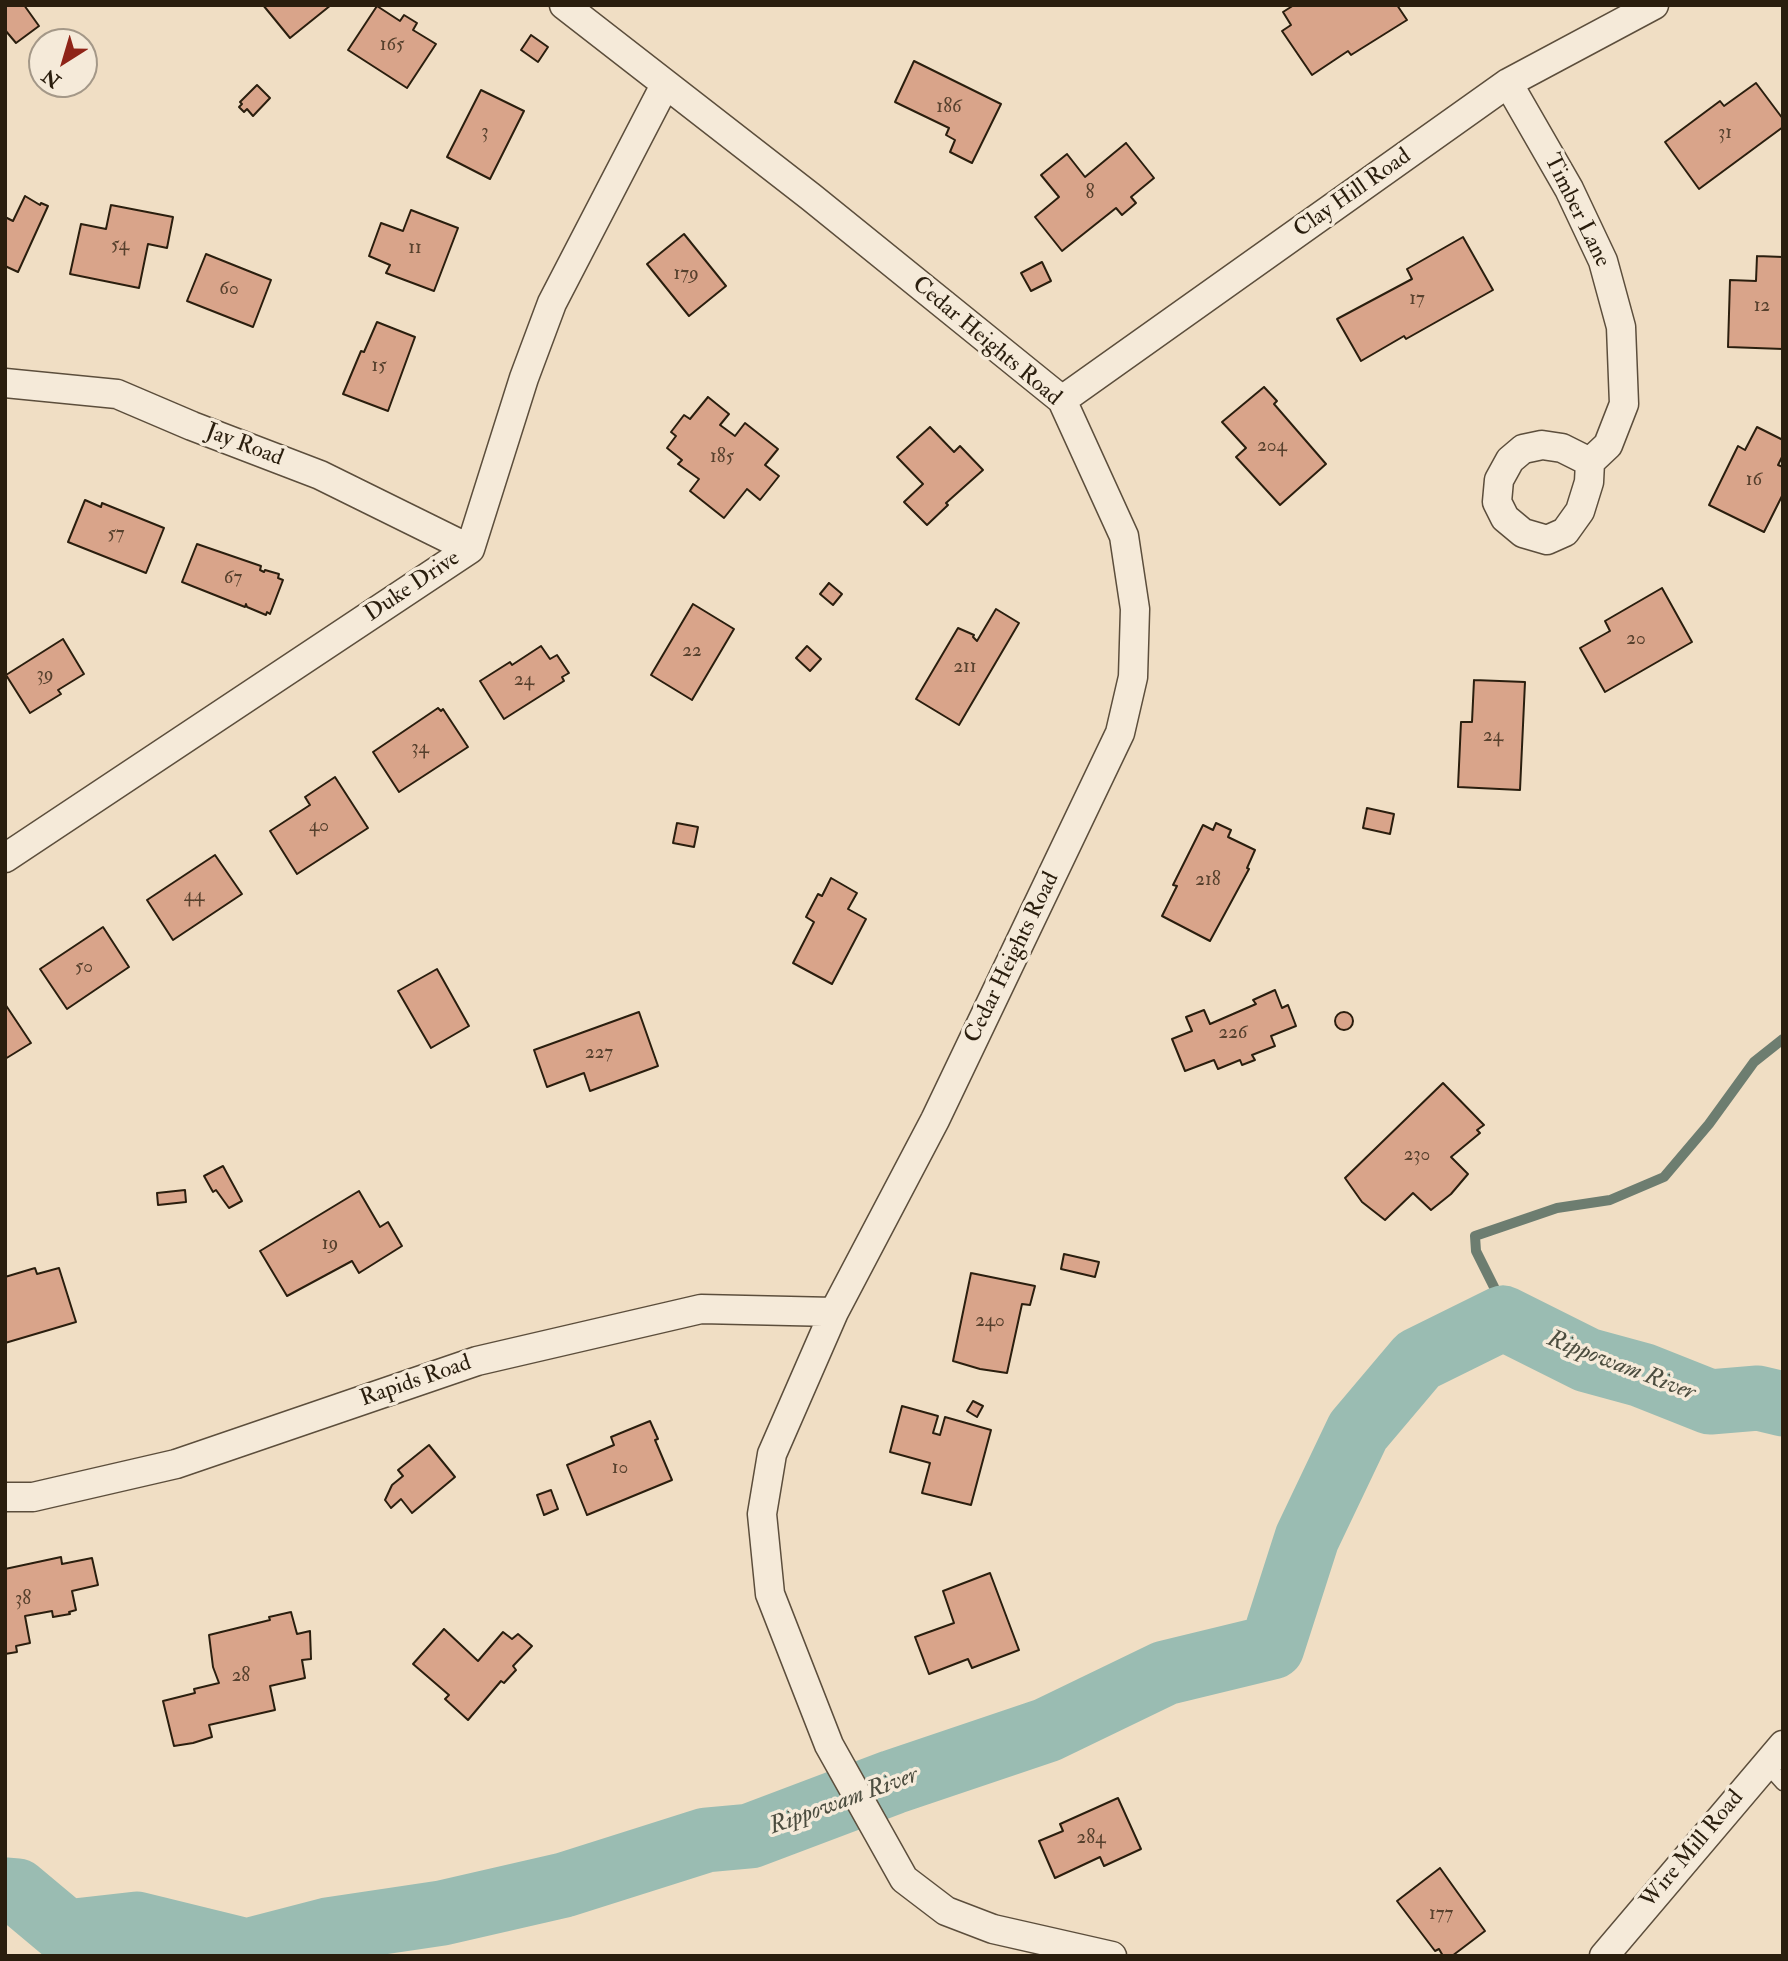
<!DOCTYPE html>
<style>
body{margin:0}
#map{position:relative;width:1788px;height:1961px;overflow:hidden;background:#f0dec4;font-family:"IM FELL Double Pica",serif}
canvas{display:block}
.frame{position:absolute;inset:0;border:7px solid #2a1e0e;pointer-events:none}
.north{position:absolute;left:28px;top:28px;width:70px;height:70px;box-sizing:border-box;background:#f5ead9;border:2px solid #a49888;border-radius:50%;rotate:217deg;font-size:19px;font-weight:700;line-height:28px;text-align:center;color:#2a1e0e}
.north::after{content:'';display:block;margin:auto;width:24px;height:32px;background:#8f2418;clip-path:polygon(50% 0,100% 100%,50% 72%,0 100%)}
</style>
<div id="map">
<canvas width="1788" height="1961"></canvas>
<div class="frame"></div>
<div class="north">N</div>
</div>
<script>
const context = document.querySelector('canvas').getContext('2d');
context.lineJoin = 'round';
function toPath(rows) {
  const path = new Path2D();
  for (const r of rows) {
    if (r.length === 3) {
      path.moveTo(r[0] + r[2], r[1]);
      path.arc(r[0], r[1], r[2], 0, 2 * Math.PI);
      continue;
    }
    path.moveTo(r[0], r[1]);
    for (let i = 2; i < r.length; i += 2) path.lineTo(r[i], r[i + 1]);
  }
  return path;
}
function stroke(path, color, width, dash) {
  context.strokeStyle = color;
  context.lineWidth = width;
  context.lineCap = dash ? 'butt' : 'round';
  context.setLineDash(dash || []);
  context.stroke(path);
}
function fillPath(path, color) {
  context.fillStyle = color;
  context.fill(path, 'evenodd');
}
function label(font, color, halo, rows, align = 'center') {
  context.font = font + ' "IM FELL Double Pica",serif';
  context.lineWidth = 7;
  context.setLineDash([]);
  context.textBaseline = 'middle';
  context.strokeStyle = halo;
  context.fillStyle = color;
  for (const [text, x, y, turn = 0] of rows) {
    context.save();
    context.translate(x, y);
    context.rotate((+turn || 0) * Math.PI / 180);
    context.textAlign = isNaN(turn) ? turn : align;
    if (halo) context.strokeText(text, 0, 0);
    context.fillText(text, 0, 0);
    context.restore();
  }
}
stroke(toPath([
 [1503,1318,1494,1287,1476,1251,1475,1236,1557,1208,1610,1200,1664,1177,1709,1124,1754,1062,1783,1039]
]), '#6d7d70', 10);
stroke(toPath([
 [5,1890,17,1891,66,1932,137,1924,247,1951,328,1930,442,1913,564,1885,706,1840,750,1836,893,1782,1047,1730,1165,1673,1272,1647,1307,1538,1358,1431,1418,1360,1503,1318,1587,1360,1642,1375,1710,1402,1758,1398,1783,1404]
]), '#9abcb2', 65);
const building = toPath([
 [5,5,24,5,39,26,16,43,5,30,5,5],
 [263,5,331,5,290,38,263,5],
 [1294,5,1397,5,1407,20,1351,55,1348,51,1312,75,1282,31,1291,25,1283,12,1294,5],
 [377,6,400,21,404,15,417,23,413,30,436,44,407,88,348,50,377,6],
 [531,35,548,47,538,62,521,50,531,35],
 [914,61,1001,104,972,163,950,152,955,140,946,135,949,128,895,102,914,61],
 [1756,83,1783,119,1783,127,1699,189,1665,142,1720,101,1724,106,1756,83],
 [257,85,270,98,253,116,247,109,244,112,239,107,242,104,240,102,257,85],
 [481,90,524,111,490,179,447,157,481,90],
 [1126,143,1154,178,1131,197,1136,203,1122,215,1116,208,1062,251,1035,217,1059,197,1041,175,1067,154,1085,177,1126,143],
 [25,196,40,205,41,203,48,206,18,272,5,266,5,217,13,221,25,196],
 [111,205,173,217,167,248,148,244,139,288,70,274,81,224,106,229,111,205],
 [411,210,458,228,434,291,386,273,390,265,369,256,381,223,403,231,411,210],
 [684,234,726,286,689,316,647,264,684,234],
 [1463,237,1493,290,1406,339,1404,336,1361,361,1337,319,1412,279,1407,269,1463,237],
 [206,254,271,280,253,327,187,301,206,254],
 [1757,256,1783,257,1783,349,1728,347,1730,280,1756,281,1757,256],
 [1042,262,1051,281,1031,291,1021,273,1042,262],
 [377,322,415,337,388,411,343,394,361,351,364,352,377,322],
 [1264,387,1277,401,1274,404,1326,464,1280,505,1236,457,1246,448,1222,422,1264,387],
 [708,397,729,414,720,425,735,436,745,423,778,449,765,465,779,476,760,500,747,489,724,518,690,491,699,479,678,464,682,460,667,448,676,436,671,432,684,415,690,419,708,397],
 [930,427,954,452,960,446,983,470,946,503,948,505,927,525,904,502,923,484,897,457,930,427],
 [1757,427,1783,440,1783,455,1778,465,1783,467,1783,494,1764,532,1709,505,1738,446,1745,450,1757,427],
 [85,500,101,507,102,503,164,528,146,573,68,542,85,500],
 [197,544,261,566,260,570,264,572,265,570,279,574,278,578,283,580,270,614,267,612,266,615,247,607,246,604,245,607,182,582,197,544],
 [829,583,842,594,833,605,820,594,829,583],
 [1662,588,1692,642,1605,692,1580,648,1610,631,1605,621,1662,588],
 [693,604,734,629,692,700,651,675,693,604],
 [996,609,1019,623,959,725,916,699,958,628,974,635,973,637,977,641,996,609],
 [63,639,84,674,58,690,61,694,30,713,6,675,63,639],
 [541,646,550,659,557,655,569,673,562,677,564,681,504,719,480,681,510,662,512,665,541,646],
 [807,646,821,659,810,671,796,658,807,646],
 [1474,680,1525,682,1520,790,1458,787,1461,722,1472,722,1474,680],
 [438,708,441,711,443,709,468,747,399,792,373,752,438,708],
 [335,777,368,828,297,874,270,831,310,805,305,797,335,777],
 [1367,808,1394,814,1390,834,1363,828,1367,808],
 [677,823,698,827,694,847,673,843,677,823],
 [1216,823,1231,830,1228,837,1255,850,1247,868,1249,869,1210,941,1162,916,1177,886,1173,885,1203,825,1213,830,1216,823],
 [215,855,242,894,173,940,147,900,215,855],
 [831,878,857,893,848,909,866,919,832,984,793,963,814,922,806,917,818,894,822,896,831,878],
 [103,927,129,967,67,1009,40,969,103,927],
 [437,969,469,1026,431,1048,398,991,437,969],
 [1275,990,1282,1008,1288,1005,1296,1026,1271,1036,1275,1046,1252,1055,1255,1060,1242,1065,1240,1060,1218,1069,1214,1060,1185,1071,1172,1039,1192,1031,1186,1017,1204,1010,1210,1024,1256,1004,1253,1000,1275,990],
 [5,1004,31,1043,5,1059,5,1004],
 [1344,1021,9],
 [639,1012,658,1066,590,1091,584,1073,547,1087,534,1050,639,1012],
 [1443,1083,1484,1125,1477,1130,1480,1133,1451,1157,1468,1174,1451,1194,1431,1210,1413,1193,1385,1220,1362,1202,1345,1178,1443,1083],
 [223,1166,242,1201,229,1208,216,1190,213,1192,204,1176,223,1166],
 [185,1190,186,1202,158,1205,157,1193,185,1190],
 [359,1191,380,1227,388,1222,402,1246,359,1273,352,1261,287,1296,260,1251,359,1191],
 [1064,1254,1099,1262,1095,1277,1061,1269,1064,1254],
 [35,1268,37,1274,59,1268,76,1322,5,1343,5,1277,35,1268],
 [971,1273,1035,1286,1030,1305,1022,1304,1007,1373,980,1369,953,1361,971,1273],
 [973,1401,983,1406,977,1417,967,1411,973,1401],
 [902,1406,938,1416,933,1433,940,1435,945,1417,991,1430,971,1505,922,1493,930,1463,890,1452,902,1406],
 [650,1421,658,1439,655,1440,672,1480,587,1515,567,1465,614,1445,611,1437,650,1421],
 [429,1445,455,1477,412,1513,401,1499,391,1508,385,1500,392,1485,403,1476,398,1470,429,1445],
 [551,1490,558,1509,544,1515,537,1495,551,1490],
 [61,1557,62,1564,92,1558,98,1585,72,1591,76,1610,69,1612,70,1614,53,1617,52,1611,25,1616,30,1643,16,1646,17,1652,5,1654,5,1569,61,1557],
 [990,1573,1019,1650,972,1668,968,1659,929,1674,915,1637,954,1623,943,1591,990,1573],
 [291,1612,297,1634,310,1631,311,1659,302,1660,305,1678,270,1686,275,1710,209,1725,212,1737,193,1743,174,1746,163,1701,195,1693,194,1689,219,1683,213,1667,209,1635,270,1620,269,1617,291,1612],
 [444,1629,478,1661,503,1632,512,1639,518,1634,532,1646,513,1666,516,1670,504,1683,501,1681,468,1720,445,1699,449,1695,413,1664,444,1629],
 [1118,1798,1141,1849,1104,1866,1100,1857,1055,1878,1039,1841,1063,1831,1060,1824,1118,1798],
 [1440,1868,1485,1931,1452,1956,1443,1956,1439,1949,1435,1951,1397,1901,1440,1868]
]);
fillPath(building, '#d9a48a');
stroke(building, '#2a1e0e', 2);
const lane = toPath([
 [1766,1764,1783,1783]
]);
const street = toPath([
 [564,5,811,197,1062,400,1124,536,1135,609,1133,677,1120,733,935,1120,834,1312,772,1454,762,1514,770,1594,829,1745,904,1879,946,1911,993,1929,1112,1956],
 [1508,83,1569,189,1603,261,1621,327,1624,404,1608,445,1590,462,1589,482,1580,511,1565,532,1547,540,1523,533,1505,518,1497,502,1499,480,1510,460,1523,449,1542,445,1562,448,1590,462],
 [5,383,117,394,192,426,320,475,470,549],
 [1062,400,1508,83,1654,5],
 [5,858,470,549,524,378,552,303,665,85],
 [5,1497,33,1497,176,1464,477,1361,701,1309,834,1312],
 [1604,1956,1783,1745]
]);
stroke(lane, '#5c4e3c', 17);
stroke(street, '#5c4e3c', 31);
stroke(lane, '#f5ead9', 14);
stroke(street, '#f5ead9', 28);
label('19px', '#56402d', null, [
 ["165",392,46],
 ["186",949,108],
 ["3",485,133],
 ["31",1725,134],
 ["8",1090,194],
 ["54",120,246],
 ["11",415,249],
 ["179",686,275],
 ["60",229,290],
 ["17",1417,300],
 ["12",1762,307],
 ["15",379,367],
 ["204",1272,447],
 ["185",722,458],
 ["16",1754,481],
 ["57",116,535],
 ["67",233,579],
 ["20",1636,640],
 ["22",692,652],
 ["211",965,668],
 ["39",45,676],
 ["24",524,681],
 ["24",1493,737],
 ["34",420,749],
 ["40",319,827],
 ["218",1208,881],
 ["44",194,897],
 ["50",84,968],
 ["226",1233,1034],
 ["227",599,1054],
 ["230",1417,1156],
 ["19",330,1245],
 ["240",990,1322],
 ["10",620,1469],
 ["38",23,1600],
 ["28",241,1677],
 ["284",1091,1839],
 ["177",1441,1915]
]);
label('23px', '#2a1e0e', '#f5ead9', [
 ["Clay Hill Road",1353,194,-35],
 ["Timber Lane",1576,211,64],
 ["Cedar Heights Road",986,342,40],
 ["Jay Road",244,446,21],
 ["Duke Drive",413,587,-34],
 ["Cedar Heights Road",1013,958,-64],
 ["Rapids Road",416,1382,-19],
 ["Wire Mill Road",1693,1850,-50]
]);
label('italic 24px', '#4c4d3f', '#f5ead9', [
 ["Rippowam River",1621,1367,21],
 ["Rippowam River",844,1802,-20]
]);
</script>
